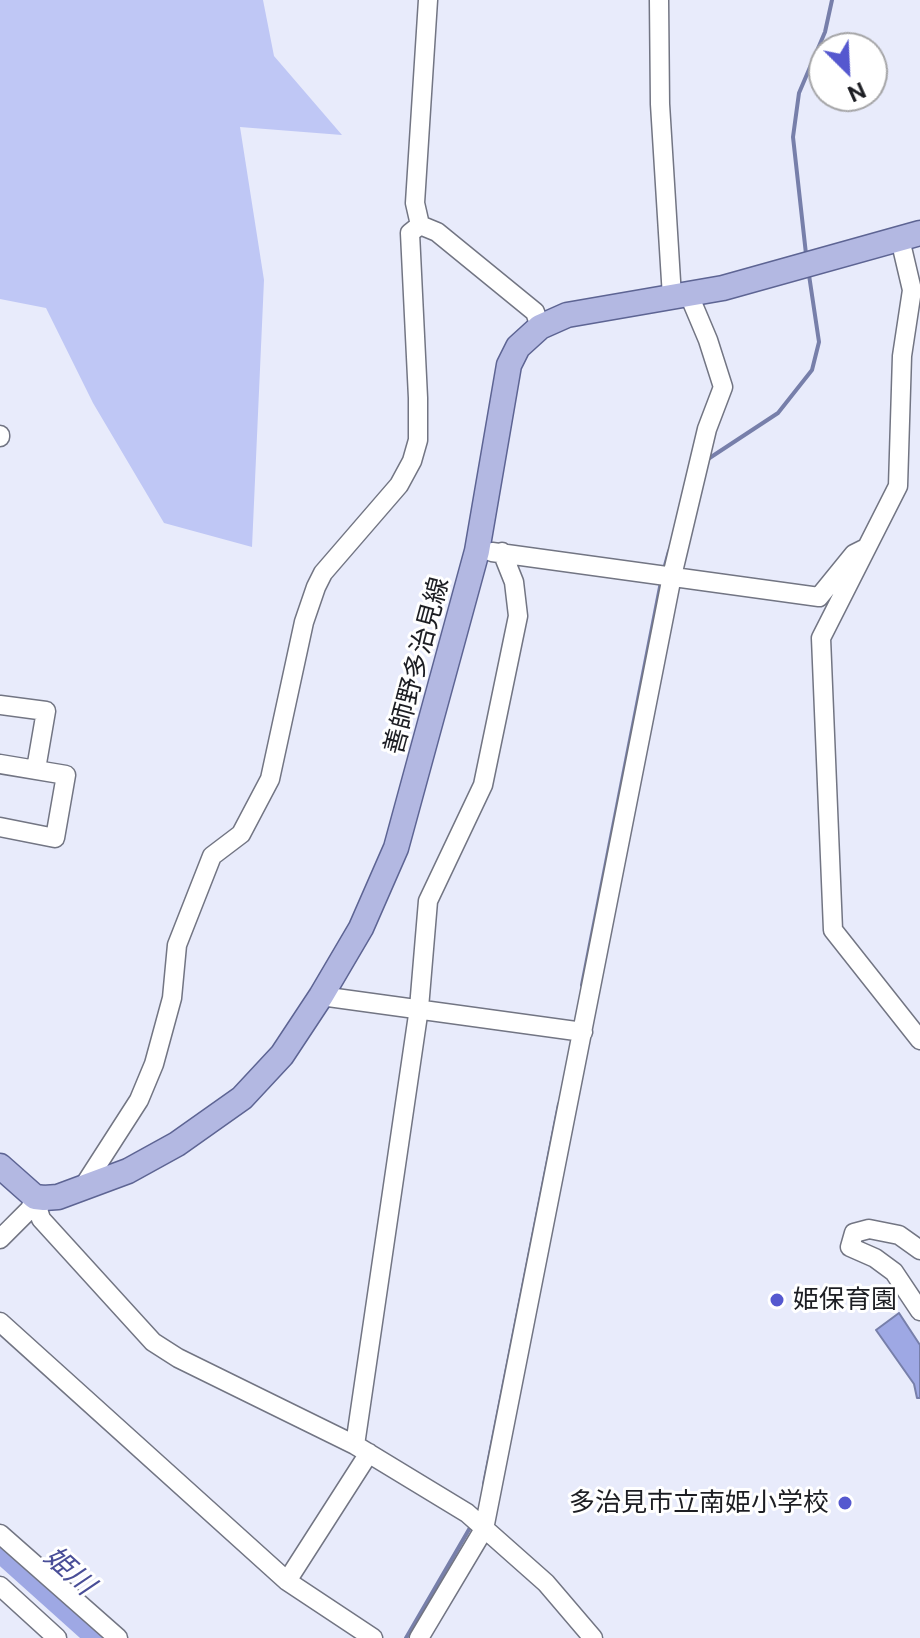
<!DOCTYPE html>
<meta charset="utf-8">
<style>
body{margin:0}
#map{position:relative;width:920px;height:1638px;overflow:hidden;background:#e8ebfb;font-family:"Public Sans",sans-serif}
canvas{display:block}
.north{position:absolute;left:808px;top:32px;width:80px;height:80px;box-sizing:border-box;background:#fff;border:2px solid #a5a5a7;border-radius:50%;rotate:156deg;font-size:22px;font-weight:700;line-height:32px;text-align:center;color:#1d1e23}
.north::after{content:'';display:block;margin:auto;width:28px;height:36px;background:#5558cf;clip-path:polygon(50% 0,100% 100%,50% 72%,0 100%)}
</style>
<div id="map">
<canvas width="920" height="1638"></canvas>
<div class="north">N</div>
</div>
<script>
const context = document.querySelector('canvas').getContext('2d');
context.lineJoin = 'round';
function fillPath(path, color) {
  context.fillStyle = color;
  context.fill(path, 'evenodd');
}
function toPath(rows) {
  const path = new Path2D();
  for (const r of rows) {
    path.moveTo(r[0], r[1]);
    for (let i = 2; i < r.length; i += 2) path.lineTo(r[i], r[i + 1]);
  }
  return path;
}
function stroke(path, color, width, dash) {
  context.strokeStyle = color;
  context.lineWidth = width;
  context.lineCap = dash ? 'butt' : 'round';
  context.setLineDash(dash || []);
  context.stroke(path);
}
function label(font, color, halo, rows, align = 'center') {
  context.font = font + ' "Public Sans","Noto Sans JP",sans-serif';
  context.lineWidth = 6;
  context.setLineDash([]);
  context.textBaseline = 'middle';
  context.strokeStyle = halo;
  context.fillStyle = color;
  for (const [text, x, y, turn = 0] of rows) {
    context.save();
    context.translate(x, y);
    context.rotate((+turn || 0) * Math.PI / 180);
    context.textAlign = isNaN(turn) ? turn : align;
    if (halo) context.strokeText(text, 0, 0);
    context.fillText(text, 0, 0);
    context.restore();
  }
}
fillPath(toPath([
 [0,0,263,0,274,56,342,135,240,127,264,280,252,547,164,523,93,403,46,308,0,299]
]), '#bfc7f5');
const water = toPath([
 [899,1313,920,1345,920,1398,917,1398,914,1384,876,1330,899,1313]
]);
fillPath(water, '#9ea8e4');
stroke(water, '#777faa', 2);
stroke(toPath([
 [806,254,793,137,799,93,825,32,832,0],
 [705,461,778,413,812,370,819,342,809,275],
 [664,569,669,551],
 [582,985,661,582],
 [484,1484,559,1104],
 [406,1638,471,1526]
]), '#777faa', 4);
stroke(toPath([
 [0,1550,98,1638]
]), '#9ea8e4', 24);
const minor = toPath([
 [659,0,660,104,672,297],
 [420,225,415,203,428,0],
 [420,225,437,232,535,312,540,327],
 [900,239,912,290,902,356,898,486,821,638,833,930,920,1040],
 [0,435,0,437],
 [492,552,819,597,854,554,866,548],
 [0,705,46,711,36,769],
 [0,764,66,775,55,838,0,827],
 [321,996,583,1032],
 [85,1184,139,1100,154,1064,172,998,177,945,212,856,241,834,270,779,304,622,316,587,323,573,399,485,412,461,418,440,418,398,410,233,420,225],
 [44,1198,38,1209,41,1219,153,1342,178,1358,355,1445,467,1513,546,1583,593,1638],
 [0,1239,30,1209,35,1197],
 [920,1250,899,1235,869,1229,854,1233,850,1247,875,1258,894,1272,920,1311],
 [0,1322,287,1581,373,1638],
 [355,1445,419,1008,428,901,483,785,518,616,514,582,502,552],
 [0,1534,118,1638],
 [287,1581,369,1453],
 [0,1586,57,1638],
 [419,1638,484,1529,672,576,707,429,723,387,708,340,689,295]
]);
const major = toPath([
 [0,1166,35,1197,44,1198,58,1197,128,1171,177,1144,242,1098,282,1055,321,996,361,928,396,848,477,551,509,365,518,347,540,327,567,315,723,288,920,233]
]);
stroke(minor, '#727583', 21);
stroke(major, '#5d6493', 27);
stroke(minor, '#fff', 18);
stroke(major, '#b3b8e2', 24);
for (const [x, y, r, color] of [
 [777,1300,8,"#5558cf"],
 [845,1503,8,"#5558cf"]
]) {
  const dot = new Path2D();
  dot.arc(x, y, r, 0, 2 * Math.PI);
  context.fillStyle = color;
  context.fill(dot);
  stroke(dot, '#fff', 3);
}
label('26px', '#1d1e23', '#fff', [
 ["善師野多治見線",417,666,-75]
]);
label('26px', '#1d1e23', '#fff', [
 ["姫保育園",793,1300],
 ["多治見市立南姫小学校",829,1503,"right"]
], 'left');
label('italic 28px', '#494e98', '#fff', [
 ["姫川",69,1571,42]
]);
</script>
